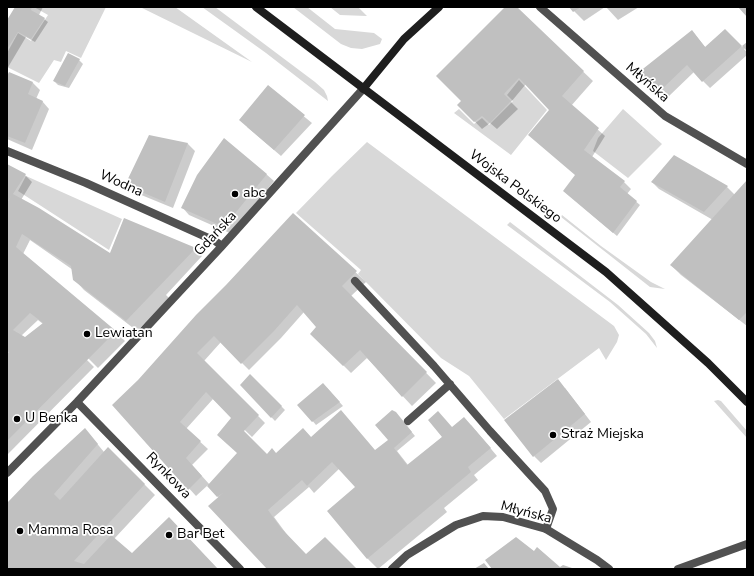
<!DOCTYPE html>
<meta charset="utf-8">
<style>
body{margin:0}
#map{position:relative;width:754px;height:576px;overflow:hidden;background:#fff;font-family:"Nunito Sans",sans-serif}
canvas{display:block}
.frame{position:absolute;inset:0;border:8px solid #000;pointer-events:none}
</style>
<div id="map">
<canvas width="754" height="576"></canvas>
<div class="frame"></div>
</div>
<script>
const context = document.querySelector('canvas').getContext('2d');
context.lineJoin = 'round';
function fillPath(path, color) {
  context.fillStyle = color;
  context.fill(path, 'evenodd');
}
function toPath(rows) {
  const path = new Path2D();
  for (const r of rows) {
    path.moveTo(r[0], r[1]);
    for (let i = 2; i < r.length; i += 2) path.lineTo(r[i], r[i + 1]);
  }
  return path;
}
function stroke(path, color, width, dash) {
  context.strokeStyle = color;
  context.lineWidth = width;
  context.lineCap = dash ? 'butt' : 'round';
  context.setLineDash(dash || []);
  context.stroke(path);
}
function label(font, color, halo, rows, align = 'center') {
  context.font = font + ' "Nunito Sans",sans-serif';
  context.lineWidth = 3.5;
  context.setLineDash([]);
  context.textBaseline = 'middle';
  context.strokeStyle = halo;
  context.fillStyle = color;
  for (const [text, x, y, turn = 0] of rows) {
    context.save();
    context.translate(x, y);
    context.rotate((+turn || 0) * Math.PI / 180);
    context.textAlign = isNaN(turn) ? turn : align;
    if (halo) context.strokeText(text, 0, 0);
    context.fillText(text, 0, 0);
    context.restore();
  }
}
fillPath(toPath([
 [34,7,106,7,81,58,66,51,61,62,54,60,39,83,7,67,7,53,18,33,31,41,48,15],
 [140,7,175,7,252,62],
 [202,7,215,7,315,82,324,90,327,96,328,101,266,53],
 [293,7,307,7,335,29,374,33,382,39,380,44,362,49,351,48,341,44],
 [330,7,358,7,367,16,340,15],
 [519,80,547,110,511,155,454,113,459,109,474,124,482,118,489,125,513,101,507,95],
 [623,109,662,144,628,178,593,151,598,138],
 [367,142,614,326,619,335,617,342,606,360,599,348,504,419,469,376,441,358,358,274,361,270,296,213,332,176],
 [26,176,122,219,109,250,18,191],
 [562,215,601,246,651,282,665,289,650,287,561,217],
 [510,222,618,305,649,333,655,341,657,348,646,334,610,302,507,225],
 [718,400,721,401,747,431,747,438,714,401]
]), '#d8d8d8');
fillPath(toPath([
 [16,7,43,7,39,15,48,22,35,42,26,37,7,69,7,22],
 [507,7,515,7,593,81,571,106,605,136,592,157,624,182,631,189,627,194,640,205,617,236,564,191,576,175,551,110,526,84,511,102,518,109,497,129,490,123,482,129,459,105,462,101],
 [570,7,605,7,584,21],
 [606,7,639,7,618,20],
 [725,30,742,47,747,44,747,50,745,48,744,49,747,52,747,55,710,88,694,72,668,97,647,79,692,31,706,48],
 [79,60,83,64,69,88,58,85,54,81],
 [9,73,33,83,40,90,36,99,42,101,49,109,32,150,7,139,7,79],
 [268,87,312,123,281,156,247,127],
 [150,136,188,144,195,151,173,208,134,192,127,185],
 [674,156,727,187,735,195,747,182,747,326,681,275,671,265,713,220,659,189,652,182],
 [7,165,25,175,32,182,21,200,110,255,125,220,195,249,202,256,166,295,169,298,137,331,84,290,74,279,73,270,30,240,23,254,115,331,125,341,98,368,85,355,83,356,94,367,7,455,7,356,9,353,7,352],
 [38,320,43,324,25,338,21,336],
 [266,174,274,181,232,234,189,215,182,207],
 [293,214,366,282,351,296,436,383,412,406,367,358,351,373,312,334,318,328,304,312,281,338,249,370,221,342,204,361,265,423,252,437,213,399,186,429,208,449,192,465,210,485,267,454,276,454,303,429,340,468,314,493,309,487,274,517,288,536,306,556,356,569,268,569,219,498,208,485,196,496,113,405,139,381],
 [250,375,285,410,275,421,241,385],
 [327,388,343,406,316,425,299,405],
 [565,388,591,422,541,463,534,456],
 [399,417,415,436,397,451,408,465,452,429,471,425,497,456,474,475,478,480,444,508,447,512,378,569,368,559,329,511,357,487,389,441],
 [85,429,104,452,108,448,155,495,114,539,132,555,217,569,7,569,7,504]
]), '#0003');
fillPath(toPath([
 [15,7,32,7,31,10,45,18,31,39,18,32,7,49,7,20],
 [505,7,517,7,584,71,562,96,599,128,584,150,625,181,620,187,637,201,613,233,563,191,575,175,528,135,549,110,519,78,504,94,511,101,490,123,482,116,474,122,457,105,461,101,436,76],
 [569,7,581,7,573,12],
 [738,7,747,7,747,17],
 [725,29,742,46,747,42,747,51,742,46,702,82,687,65,661,90,639,72,692,30,705,47],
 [68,53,80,59,65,86,53,81],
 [9,72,33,82,28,94,43,101,25,143,7,136,7,76],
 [268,85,305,115,274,150,239,120],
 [149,135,188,143,165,202,125,185],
 [224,138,267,174,224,227,181,208,197,175],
 [674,155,728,186,704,212,651,182],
 [7,164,26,174,13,194,39,208,110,253,124,218,196,248,126,321,73,280,71,266,22,234,16,247,116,331,7,441,7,354,9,352,7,351,7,203,11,196,7,202],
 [30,313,43,323,25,337,13,330],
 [747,180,747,312,739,320,670,265],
 [293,213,357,271,342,286,427,372,402,397,360,350,343,366,310,334,316,327,297,305,274,331,241,364,214,336,197,353,259,415,244,431,267,454,272,448,276,453,303,428,311,437,341,410,375,450,388,440,375,425,392,410,396,412,412,432,394,448,407,465,442,437,428,420,438,411,452,427,464,417,491,448,468,467,471,472,367,559,327,511,355,487,332,462,307,486,302,480,268,510,281,528,306,554,325,537,357,569,267,569,208,506,223,493,217,497,207,486,237,453,217,435,231,418,206,392,180,422,201,441,186,458,202,476,188,490,112,405,138,380,196,315,226,285],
 [250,374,282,406,271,418,240,385],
 [558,379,585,414,533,457,504,420],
 [323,383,340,402,312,422,297,405],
 [85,428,98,444,54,494,60,500,108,447,145,484,74,561,84,564,111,535,132,553,169,517,218,569,7,569,7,503,33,476],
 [516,537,534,551,537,547,560,567,563,565,575,569,492,569,485,560],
 [484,563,489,569,474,569]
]), '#c0c0c0');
stroke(toPath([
 [355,281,434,366,490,431,545,491,553,509,546,529],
 [408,421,450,384]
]), '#515151', 8);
stroke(toPath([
 [540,7,665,116,747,164],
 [7,151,86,183,215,241,222,246],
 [77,402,240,569],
 [7,473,77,402,222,246,363,89],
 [392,569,407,555,456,525,483,516,503,517,546,529,597,560,609,569],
 [678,569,747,544]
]), '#515151', 8);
stroke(toPath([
 [256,7,606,272,708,363,747,402],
 [363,89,404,39,439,7]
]), '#1e1e1e', 8);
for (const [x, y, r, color] of [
 [235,194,4,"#000"],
 [87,334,4,"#000"],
 [17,419,4,"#000"],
 [553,435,4,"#000"],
 [20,531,4,"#000"],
 [169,535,4,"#000"]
]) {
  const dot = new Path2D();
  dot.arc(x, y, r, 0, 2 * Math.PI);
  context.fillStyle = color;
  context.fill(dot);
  stroke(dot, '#fff', 1.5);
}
label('14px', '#000', '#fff', [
 ["Młyńska",647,83,41],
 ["Wodna",121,184,24],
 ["Wojska Polskiego",515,187,37],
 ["Gdańska",216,234,-47],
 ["Rynkowa",168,476,46],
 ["Młyńska",526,513,15]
]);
label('14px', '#000', '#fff', [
 ["abc",243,194],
 ["Lewiatan",95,334],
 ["U Benka",25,419],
 ["Straż Miejska",561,435],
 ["Mamma Rosa",28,531],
 ["Bar Bet",177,535]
], 'left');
</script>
